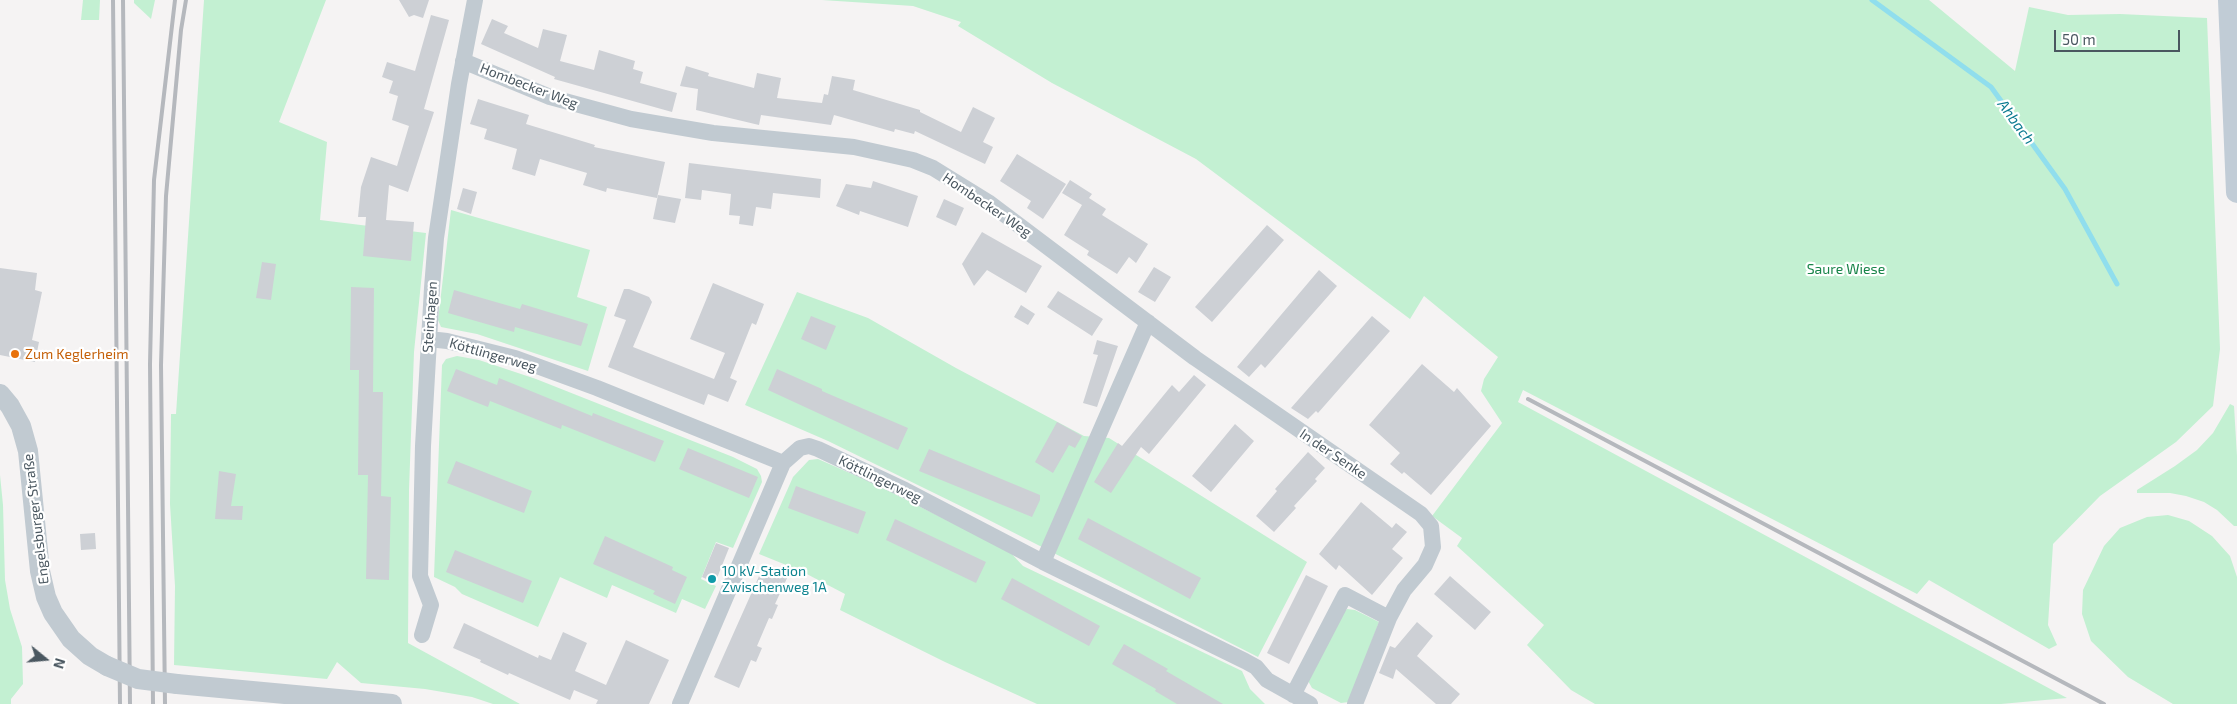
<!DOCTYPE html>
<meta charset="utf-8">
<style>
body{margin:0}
#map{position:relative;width:2237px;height:704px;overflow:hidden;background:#f5f3f3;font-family:"Exo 2",sans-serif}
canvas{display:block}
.north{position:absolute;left:20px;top:634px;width:50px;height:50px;-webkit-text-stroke:4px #fff;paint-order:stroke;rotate:107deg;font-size:14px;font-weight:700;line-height:20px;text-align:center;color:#4a5760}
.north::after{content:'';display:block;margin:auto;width:18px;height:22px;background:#4a5760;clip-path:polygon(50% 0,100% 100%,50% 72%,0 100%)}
.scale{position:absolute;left:2054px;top:30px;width:126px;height:22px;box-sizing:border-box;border:2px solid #4a5760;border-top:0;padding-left:6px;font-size:15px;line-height:18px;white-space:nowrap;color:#4a5760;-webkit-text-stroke:4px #fff;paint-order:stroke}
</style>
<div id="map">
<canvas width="2237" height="704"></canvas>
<div class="north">N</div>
<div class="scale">50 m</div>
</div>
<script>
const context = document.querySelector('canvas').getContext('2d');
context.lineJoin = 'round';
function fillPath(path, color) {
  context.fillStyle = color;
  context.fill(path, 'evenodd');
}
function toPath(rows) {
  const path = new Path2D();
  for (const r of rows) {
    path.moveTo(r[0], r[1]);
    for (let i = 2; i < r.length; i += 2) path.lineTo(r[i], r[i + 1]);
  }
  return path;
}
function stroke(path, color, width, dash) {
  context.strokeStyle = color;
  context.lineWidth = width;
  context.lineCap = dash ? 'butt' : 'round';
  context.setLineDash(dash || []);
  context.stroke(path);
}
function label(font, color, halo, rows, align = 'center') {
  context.font = font + ' "Exo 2",sans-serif';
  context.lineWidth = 4.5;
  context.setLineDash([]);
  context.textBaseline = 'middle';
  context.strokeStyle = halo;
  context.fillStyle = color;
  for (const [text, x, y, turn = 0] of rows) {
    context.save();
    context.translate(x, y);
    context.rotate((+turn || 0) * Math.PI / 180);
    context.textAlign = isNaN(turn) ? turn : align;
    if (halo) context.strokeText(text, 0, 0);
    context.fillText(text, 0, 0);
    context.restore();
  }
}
fillPath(toPath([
 [83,0,100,0,99,20,81,20],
 [134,0,155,0,151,19,134,3],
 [204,0,326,0,279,122,327,142,320,220,426,233,414,352,409,490,408,643,520,704,493,704,472,697,425,689,361,683,337,662,327,679,174,665,175,586,170,504,171,414,176,414],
 [822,0,1929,0,2015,71,2029,7,2068,15,2120,14,2207,18,2220,349,2213,406,2176,442,2100,496,2053,544,2048,625,2057,645,2049,649,1929,580,1917,594,1523,390,1518,402,2067,698,2001,704,1595,704,1571,690,1527,645,1544,625,1457,546,1462,538,1432,516,1502,423,1481,391,1484,379,1498,357,1424,296,1410,319,1196,159,1052,83,958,26,961,22,913,6],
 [451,210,590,250,577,297,607,307,588,371,477,334,441,327,438,320],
 [797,292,868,318,956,368,1084,436,1109,438,1307,562,1258,657,981,516,828,441,745,405],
 [457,356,479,360,536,379,733,457,757,469,761,476,762,482,733,548,716,542,701,579,716,586,705,609,682,599,676,613,612,585,607,598,560,577,538,627,462,594,455,587,434,577,442,365,446,359],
 [2230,404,2234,406,2237,456,2237,526,2234,526,2217,510,2204,502,2186,496,2170,493,2137,493,2137,490,2175,466,2197,450,2213,433],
 [818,459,877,485,1010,552,1023,566,1242,671,1250,689,1265,704,1037,704,945,662,840,610,845,594,801,571,759,554,793,477,809,460],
 [0,475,3,505,5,580,10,609,22,647,23,684,11,699,11,704,0,704],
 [2168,515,2189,521,2212,536,2230,556,2237,577,2237,704,2173,704,2128,677,2091,641,2082,614,2083,590,2104,546,2120,528,2147,517],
 [1347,609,1355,610,1379,622,1349,702,1341,703,1312,688,1307,679,1339,616]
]), '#c3f0d2');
stroke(toPath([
 [1872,0,1991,87,2065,189,2117,284]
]), '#90deed', 5);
fillPath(toPath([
 [399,0,429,0,423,18,414,15,409,17],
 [431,15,449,20,424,109,434,112,408,192,389,185,386,220,414,222,411,261,363,256,366,217,358,217,361,187,371,157,397,166,409,126,392,120,398,96,389,93,393,81,382,77,387,62,415,71],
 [492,19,508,26,504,33,538,48,543,29,567,35,560,61,594,70,599,50,635,61,633,69,643,72,640,83,677,93,672,112,554,79,555,77,481,44],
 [686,66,709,73,708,76,754,88,757,73,781,78,777,98,822,103,824,94,828,95,832,76,855,80,853,90,920,110,920,112,961,132,973,107,995,118,983,142,993,147,985,164,915,131,914,134,895,129,894,132,834,115,831,125,761,115,759,125,696,110,698,89,680,86],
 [478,99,529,115,526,124,595,145,594,147,665,162,657,198,607,188,606,192,583,185,587,173,540,159,535,176,512,169,517,149,484,139,487,129,470,124],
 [1017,154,1066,184,1043,219,1027,208,1031,201,1000,181],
 [689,163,821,179,820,198,773,193,771,209,756,207,753,226,739,224,740,216,729,215,731,194,702,190,701,200,685,198],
 [1070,180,1092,194,1089,198,1106,209,1102,215,1148,244,1136,263,1129,257,1117,274,1087,255,1089,251,1064,235,1082,205,1062,193],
 [873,181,918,196,908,227,860,211,859,215,836,206,846,184,871,188],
 [463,188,477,192,471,214,457,209],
 [658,195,681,199,675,223,653,219],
 [944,199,964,208,956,226,936,217],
 [1267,225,1284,240,1212,322,1195,307],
 [982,232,1042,266,1026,293,987,270,974,286,962,264],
 [262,262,276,264,271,300,256,298],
 [1154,267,1171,277,1155,302,1138,292],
 [0,268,37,273,35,290,42,292,32,340,39,342,35,362,0,355],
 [1319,270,1337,286,1265,368,1261,364,1249,377,1237,367],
 [713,283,764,304,756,325,752,323,730,378,737,381,728,402,708,394,704,405,608,367,626,320,614,316,624,289,629,289,649,297,652,302,633,347,714,379,725,353,690,339],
 [351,287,374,288,373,392,383,392,381,496,391,497,389,580,366,579,368,475,358,475,359,370,350,370],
 [454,290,520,309,522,304,588,324,581,346,515,327,514,332,448,313],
 [1058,291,1103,319,1092,336,1047,307],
 [1021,305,1035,314,1028,325,1014,317],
 [811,316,836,326,826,350,801,339],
 [1372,316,1390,331,1318,413,1316,411,1308,419,1291,408],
 [1097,340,1118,346,1097,407,1083,403,1098,355,1093,354],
 [1422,364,1454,392,1457,388,1491,426,1431,495,1404,472,1402,474,1390,464,1400,453,1369,425],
 [456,369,497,385,499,378,592,416,593,413,664,441,655,462,562,425,561,429,490,401,488,407,447,391],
 [777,369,822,389,822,391,908,428,898,450,768,390],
 [1194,375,1206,385,1149,454,1141,447,1111,493,1094,482,1118,443,1122,446,1172,385,1179,392],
 [1057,422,1082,436,1075,448,1069,445,1053,473,1035,462],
 [1235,424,1254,441,1211,492,1192,476],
 [688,448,758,477,749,498,679,469],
 [929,449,1040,495,1040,500,1032,517,919,471],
 [1308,452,1325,468,1315,479,1317,481,1294,506,1296,508,1274,532,1256,516,1277,491,1275,489],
 [456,461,532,491,524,513,447,483],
 [219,471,236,474,231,506,243,506,242,520,215,519],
 [796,486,866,512,858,534,788,508],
 [1361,502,1392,528,1396,523,1407,532,1392,549,1403,558,1372,595,1339,565,1336,570,1319,554],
 [1088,518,1201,578,1190,599,1078,539],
 [895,519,986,562,976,583,886,540],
 [95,533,96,549,81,550,80,534],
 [605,536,673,567,672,570,687,577,675,604,653,594,655,591,593,564],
 [716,543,729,548,715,583,702,577],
 [455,550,532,581,523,603,446,572],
 [764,565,788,576,775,604,778,605,772,619,769,618,757,646,762,648,756,662,751,660,739,688,714,677],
 [1306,575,1328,586,1289,664,1267,653],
 [1450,576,1491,612,1475,630,1434,594],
 [1012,578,1100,626,1089,646,1001,599],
 [1417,622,1433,636,1417,656,1460,694,1451,704,1436,704,1396,669,1393,679,1379,673,1390,646,1395,648],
 [464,623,538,658,539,655,551,660,563,632,587,643,575,671,606,685,626,640,669,660,649,704,596,704,598,700,574,690,570,700,509,673,508,675,480,662,481,660,453,648],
 [1124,644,1168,669,1166,671,1223,704,1177,704,1155,691,1156,689,1112,664]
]), '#cdd0d5');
stroke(toPath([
 [463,61,550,97,631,119,713,133,854,147,913,160,933,168,988,202,1195,358,1421,514,1431,526,1433,547,1425,565,1404,590,1389,618,1355,704],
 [429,339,447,341,515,358,597,388,783,463,800,448,809,446,818,449,905,490,1043,562,1245,661,1256,667,1267,680,1310,704],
 [1043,562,1148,322],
 [422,635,431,605,420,576,423,446,432,288,436,238,459,84,475,0],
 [1293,695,1345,595,1389,618],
 [680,704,783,463]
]), '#c1cad1', 16);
stroke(toPath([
 [0,394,10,406,21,426,28,451,40,571,46,597,53,613,71,639,90,656,107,666],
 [177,684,392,704]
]), '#c1cad1', 20);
stroke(toPath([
 [2229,0,2237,192]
]), '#c1ccd6', 22);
stroke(toPath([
 [113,0,120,704],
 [123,0,130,704],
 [1528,399,2104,704],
 [153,704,150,364,154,180,175,0],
 [165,704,161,365,166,196,181,30,186,0]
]), '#b5b8bd', 4);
stroke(toPath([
 [107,666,138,679,177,684]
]), '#c1cad1', 20);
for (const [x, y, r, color] of [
 [15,354,5,"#e8710a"],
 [712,579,5,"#0f9aa8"]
]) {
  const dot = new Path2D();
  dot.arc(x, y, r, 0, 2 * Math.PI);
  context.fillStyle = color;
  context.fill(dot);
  stroke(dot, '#fff', 2);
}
label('14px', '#4a5760', '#fff', [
 ["Hombecker Weg",529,86,21],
 ["Hombecker Weg",987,205,34],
 ["Steinhagen",430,317,-86],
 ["Köttlingerweg",493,355,16],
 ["In der Senke",1333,454,34],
 ["Köttlingerweg",880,479,26],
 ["Engelsburger Straße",36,519,-97]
]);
label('14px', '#188449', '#fff', [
 ["Saure Wiese",1846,269]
]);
label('14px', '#c56008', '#fff', [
 ["Zum Keglerheim",25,354]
], 'left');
label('14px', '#0d838f', '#fff', [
 ["10 kV-Station",722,571],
 ["Zwischenweg 1A",722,587]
], 'left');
label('italic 15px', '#0d7b91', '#fff', [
 ["Ahbach",2016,122,54]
]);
</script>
